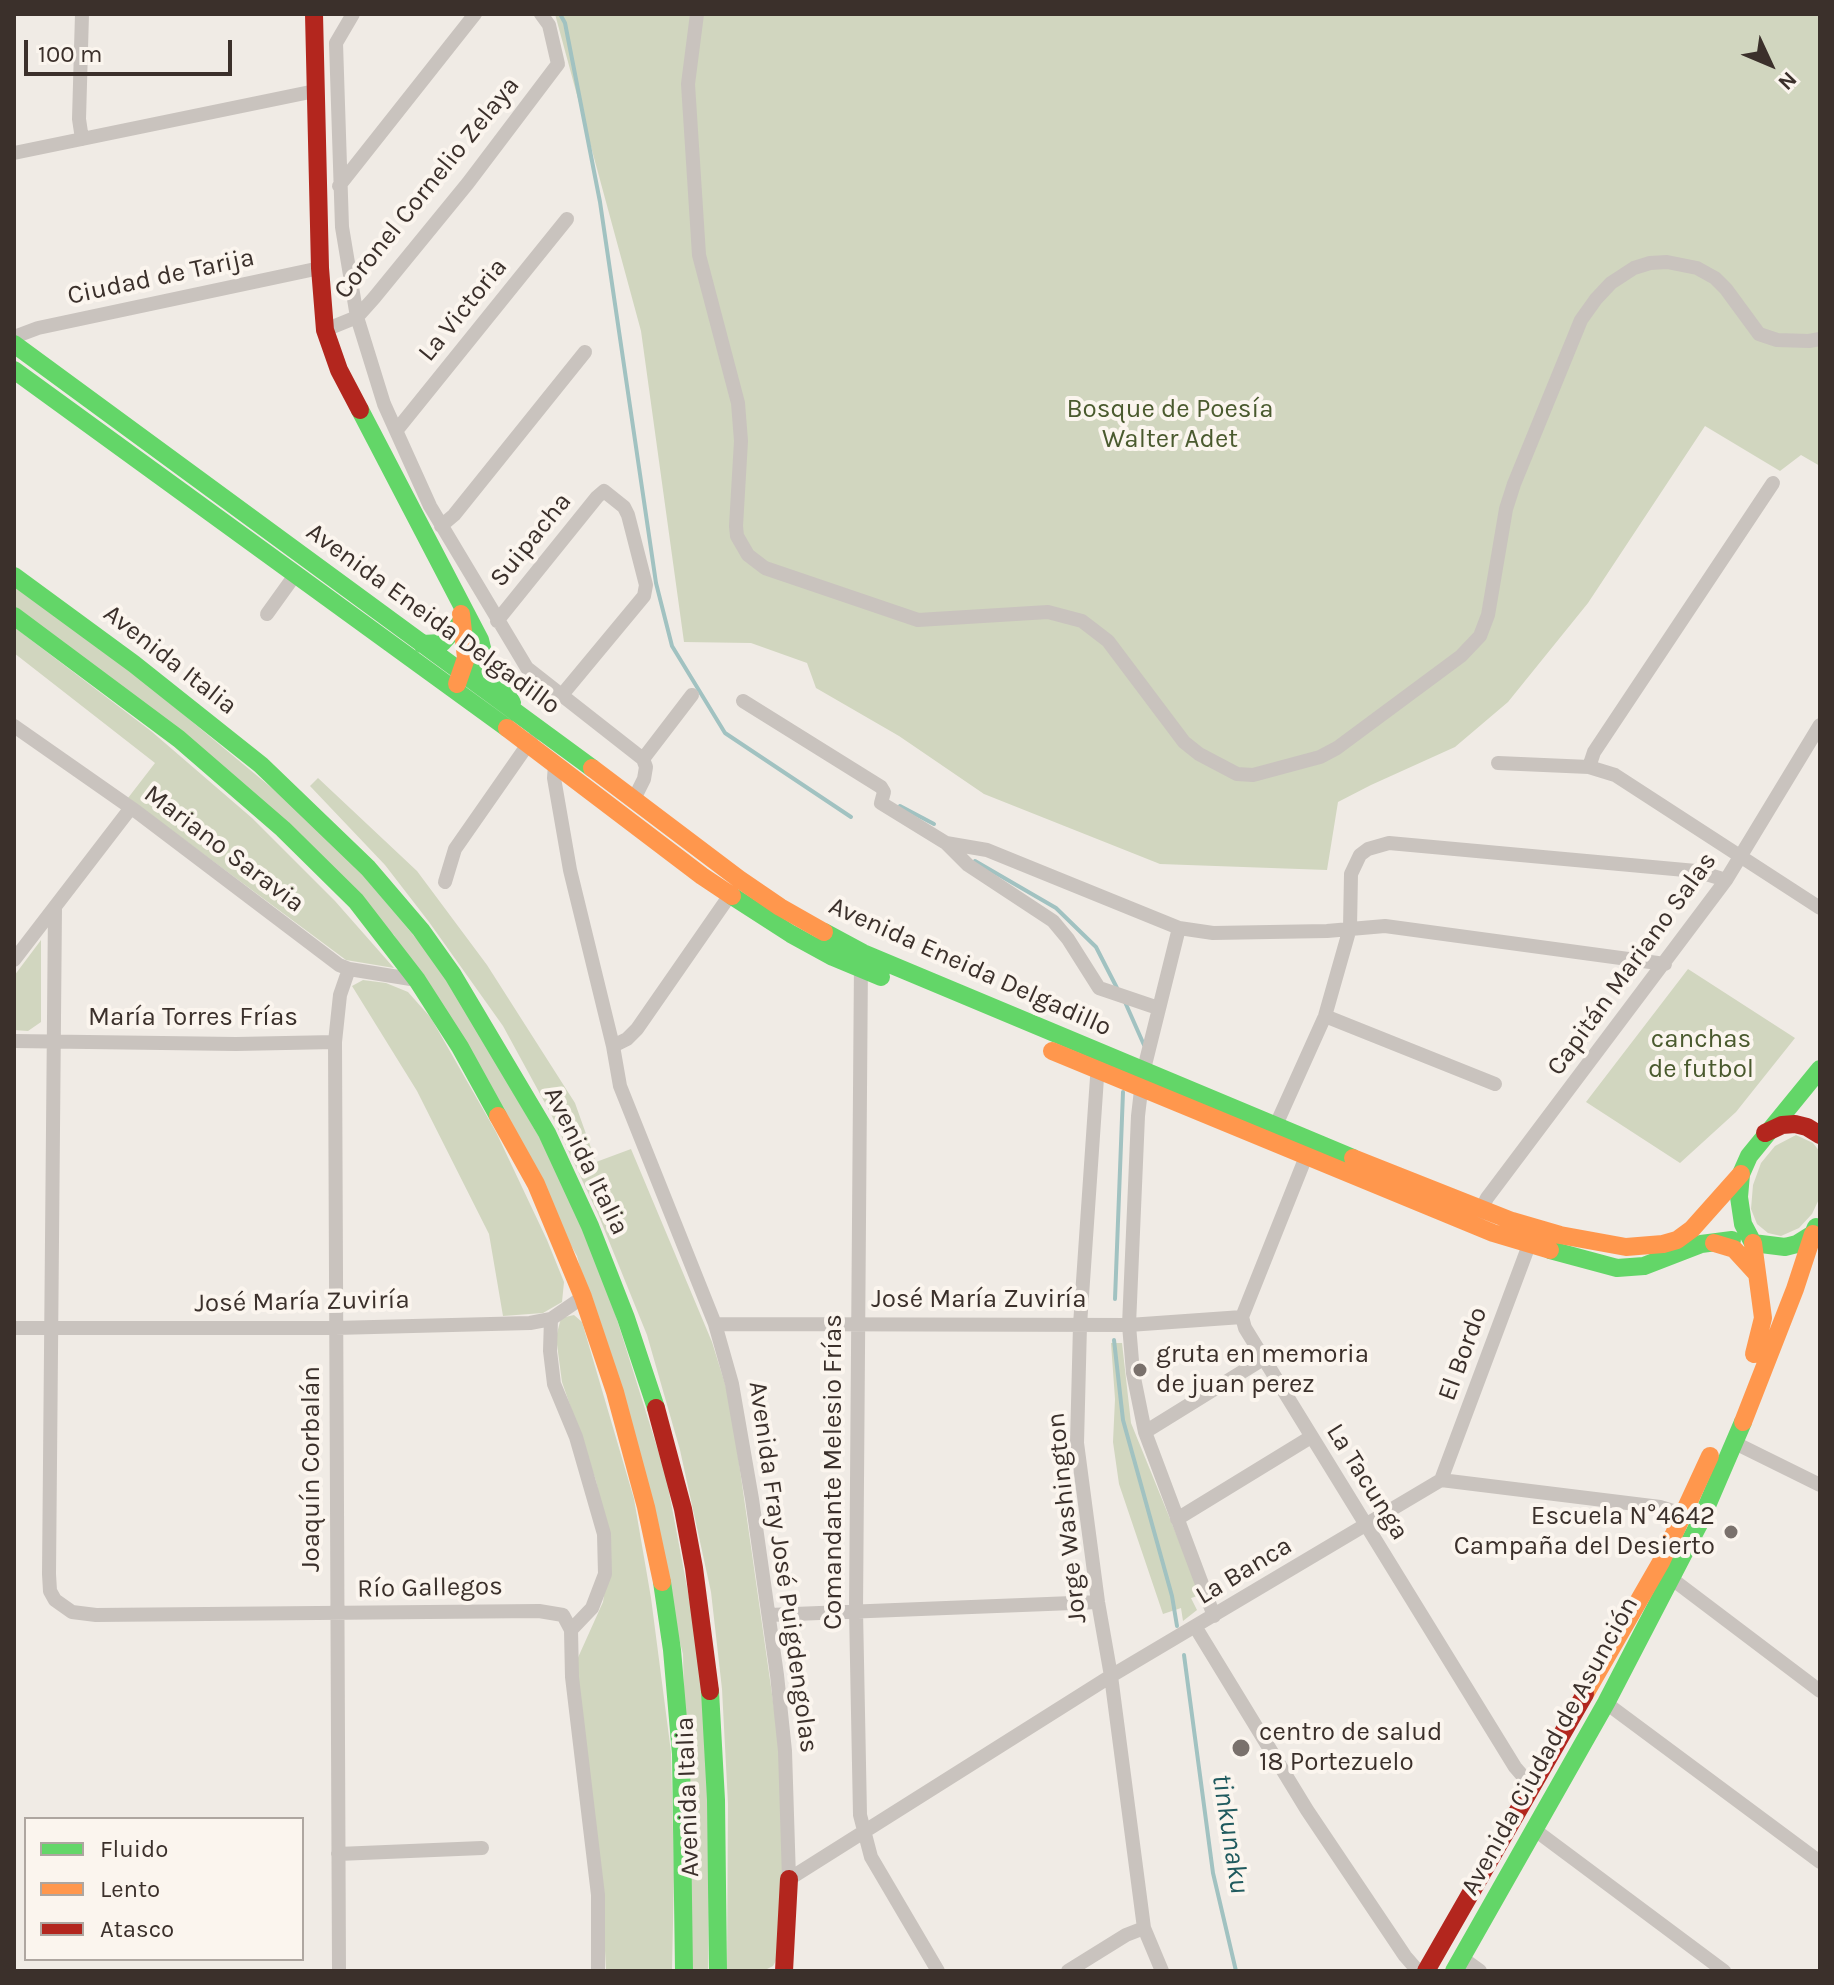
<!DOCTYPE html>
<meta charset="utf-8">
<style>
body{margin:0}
#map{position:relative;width:1834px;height:1985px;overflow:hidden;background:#f0ebe5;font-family:Karla,sans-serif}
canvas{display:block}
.frame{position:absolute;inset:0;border:16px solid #3b302b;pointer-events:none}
.legend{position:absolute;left:24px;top:1817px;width:280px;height:144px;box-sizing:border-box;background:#fbf5ee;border:2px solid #aea6a0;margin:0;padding:10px 14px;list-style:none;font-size:24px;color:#3b302b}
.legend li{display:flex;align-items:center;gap:16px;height:40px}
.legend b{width:40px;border:2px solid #aea6a0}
.north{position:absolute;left:1730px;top:24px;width:80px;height:80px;-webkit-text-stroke:6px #fbf5ee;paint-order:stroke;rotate:134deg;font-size:22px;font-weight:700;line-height:32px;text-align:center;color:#3b302b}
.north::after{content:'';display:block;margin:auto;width:28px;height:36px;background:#3b302b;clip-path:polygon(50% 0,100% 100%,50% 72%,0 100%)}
.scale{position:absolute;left:24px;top:40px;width:208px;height:36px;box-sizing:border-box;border:4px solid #3b302b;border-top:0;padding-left:10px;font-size:24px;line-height:28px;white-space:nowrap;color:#3b302b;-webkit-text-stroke:6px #fbf5ee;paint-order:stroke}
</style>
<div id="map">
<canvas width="1834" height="1985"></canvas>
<div class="frame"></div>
<ul class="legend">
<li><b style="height:10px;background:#63d668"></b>Fluido</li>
<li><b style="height:10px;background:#ff974d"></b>Lento</li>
<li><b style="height:10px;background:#b3261e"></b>Atasco</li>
</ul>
<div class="north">N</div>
<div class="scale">100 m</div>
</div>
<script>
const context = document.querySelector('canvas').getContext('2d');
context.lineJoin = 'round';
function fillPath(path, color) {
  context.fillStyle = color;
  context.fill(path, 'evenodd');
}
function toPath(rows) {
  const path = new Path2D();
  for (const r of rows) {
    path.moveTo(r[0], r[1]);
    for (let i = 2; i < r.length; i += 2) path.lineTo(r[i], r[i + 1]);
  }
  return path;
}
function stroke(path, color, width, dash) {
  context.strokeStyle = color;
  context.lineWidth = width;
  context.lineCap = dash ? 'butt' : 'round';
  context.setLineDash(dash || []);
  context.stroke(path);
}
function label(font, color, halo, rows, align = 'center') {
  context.font = font + ' Karla,sans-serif';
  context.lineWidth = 8;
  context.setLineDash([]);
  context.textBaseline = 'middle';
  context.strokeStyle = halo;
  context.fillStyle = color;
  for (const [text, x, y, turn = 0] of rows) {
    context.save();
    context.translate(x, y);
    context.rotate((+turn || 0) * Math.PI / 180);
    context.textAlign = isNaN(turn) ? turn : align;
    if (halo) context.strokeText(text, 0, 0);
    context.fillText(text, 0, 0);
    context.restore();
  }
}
fillPath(toPath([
 [555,14,1820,14,1820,466,1801,455,1780,471,1705,426,1588,603,1508,702,1455,747,1371,785,1338,802,1327,870,1160,864,984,794,899,736,816,688,807,663,751,643,684,642,641,331],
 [14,583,89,636,332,838,440,967,549,1154,603,1275,666,1476,701,1661,709,1809,708,1971,691,1971,683,1654,577,1256,394,935,14,606],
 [14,627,151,731,252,818,335,901,394,968,346,960,128,798,155,763,14,653],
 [318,778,417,871,487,965,575,1103,596,1162,631,1149,712,1342,730,1400,781,1757,785,1837,778,1957,773,1966,765,1970,727,1969,728,1804,722,1689,711,1592,680,1450,647,1335,598,1214,551,1114,503,1026,429,922,385,865,310,786],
 [41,940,41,1022,28,1031,14,1030,14,976],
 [1688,969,1795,1038,1736,1112,1680,1163,1586,1102],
 [363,980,386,983,408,992,431,1018,496,1132,547,1240,564,1282,562,1302,543,1313,503,1316,489,1234,417,1091,352,986],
 [1796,1135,1813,1143,1820,1152,1820,1197,1812,1214,1799,1228,1781,1236,1768,1233,1757,1224,1751,1209,1753,1185,1761,1163,1775,1146],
 [574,1315,582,1322,634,1499,651,1598,671,1752,674,1874,672,1971,606,1970,601,1874,576,1662,603,1602,611,1549,596,1481,562,1382,556,1337,561,1318],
 [1111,1343,1122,1343,1131,1423,1201,1595,1191,1598,1197,1610,1183,1621,1181,1608,1163,1614,1119,1484,1113,1442,1115,1399]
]), '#d1d6bf');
stroke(toPath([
 [560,14,565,23,600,202,656,583,672,646,725,733,851,817],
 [900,806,934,824],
 [975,861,1056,908,1096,947,1118,990],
 [1125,1002,1144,1045],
 [1115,1299,1123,1092],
 [1114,1340,1123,1420,1172,1596,1177,1626],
 [1184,1655,1213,1873,1236,1971]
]), '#a1c2c1', 4);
stroke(toPath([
 [82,14,79,119,82,139],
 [353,14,336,43,342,227,357,317,384,404,430,506,527,668,643,759],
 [697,14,688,84,699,255,738,403,741,441,736,526,737,536,748,555,765,568,918,620,1048,612,1082,621,1108,641,1184,742,1199,754,1237,774,1253,775,1320,757,1337,748,1461,656,1480,636,1488,615,1506,509,1514,484,1581,320,1596,299,1611,283,1634,268,1650,263,1667,262,1697,268,1715,278,1726,289,1759,334,1777,340,1809,341,1820,339],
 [14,153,315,91],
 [339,186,475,14],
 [325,330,357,317,374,298,468,183,558,64,549,25,541,14],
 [14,337,38,328,320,268],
 [396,431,567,219],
 [441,526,454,515,585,352],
 [267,614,295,575],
 [497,621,597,497,604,491,624,507,628,515,646,585,644,596,561,696],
 [743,701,881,787,884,792,881,803,946,843,987,850,1179,928,1213,933,1327,931,1385,926,1665,964],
 [14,726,137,812,339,965,349,969,417,980],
 [1498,763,1589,767,1615,775,1820,908],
 [555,765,554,778,570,870,613,1046,620,1086,715,1324,732,1384,752,1499,777,1675,785,1751,789,1879],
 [1589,767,1594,752,1773,483],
 [634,799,644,779,646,767,643,759,692,695],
 [946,843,968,865,1053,921,1068,939,1099,988,1158,1008],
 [445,882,455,849,531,740],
 [55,907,49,1574,50,1591,55,1600,72,1612,96,1615,539,1611,563,1615,571,1630],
 [1179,928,1143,1073,1138,1116,1129,1325,1133,1373,1145,1432,1214,1616],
 [14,960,130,809],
 [861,961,856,1610,860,1815,871,1857,938,1971],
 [1325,1016,1495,1084],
 [14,1041,236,1044,335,1042],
 [613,1046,627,1039,637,1029,730,895],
 [1098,1063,1080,1325,1077,1443,1098,1602,1111,1676,1144,1928,1162,1971],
 [1275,1127,1325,1016,1350,928,1351,874,1360,855,1368,849,1389,843,1696,871,1726,880],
 [1309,1149,1242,1317,1245,1328,1515,1767,1533,1788],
 [1478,1216,1487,1198,1726,880,1820,725],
 [551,1319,550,1351,554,1384,576,1437,604,1534,605,1574,592,1608,571,1630,572,1677,598,1895,598,1971],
 [715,1324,1129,1325,1242,1317],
 [14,1328,335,1328,530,1323,551,1319,583,1297],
 [1145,1432,1263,1359],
 [1735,1443,1820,1485],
 [1441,1480,1529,1245],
 [1177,1519,1311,1437],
 [1672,1579,1820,1691],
 [769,1615,1098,1602],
 [1196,1628,1307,1810,1405,1956,1418,1971],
 [1606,1703,1820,1862],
 [1535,1830,1724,1971],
 [338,1854,482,1848],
 [789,1879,1111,1676,1441,1480,1660,1507,1683,1514],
 [1462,1958,1480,1971],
 [339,1971,335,1042,340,995,349,969],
 [1068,1971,1126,1935,1144,1928]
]), '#c9c3be', 14);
stroke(toPath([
 [14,344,592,768],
 [14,370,507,728],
 [360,410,480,640,483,652,480,668],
 [14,576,134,664,261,765,368,868,421,930,453,975,547,1133,590,1226,626,1318,656,1408],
 [14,616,179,739,283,829,356,901,417,980,460,1047,498,1116],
 [422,644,442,643,461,622],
 [483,652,512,703],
 [732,896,791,934,833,957,881,977],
 [824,932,863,953,1353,1158],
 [1816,1227,1813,1234,1797,1244,1785,1247,1753,1243,1743,1224,1739,1197,1741,1174,1749,1156,1820,1069],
 [1550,1250,1617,1268,1644,1266,1701,1244,1732,1240],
 [662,1582,672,1650,681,1754,684,1971],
 [710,1691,716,1800,718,1971],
 [1454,1971,1606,1703,1700,1522,1743,1422]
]), '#63d668', 18);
stroke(toPath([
 [457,684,466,658,461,614],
 [507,728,702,876,732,896],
 [592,768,739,879,780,907,824,932],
 [1052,1051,1493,1233,1550,1250],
 [498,1116,536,1184,583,1297,615,1392,646,1507,662,1582],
 [1353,1158,1512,1221,1560,1235,1626,1247,1663,1244,1677,1240,1692,1229,1741,1174],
 [1714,1243,1734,1249,1756,1273],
 [1753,1243,1763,1318,1754,1354],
 [1743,1422,1795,1289,1813,1234],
 [1585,1694,1661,1562,1710,1456]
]), '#ff974d', 18);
stroke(toPath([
 [314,14,320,268,325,330,339,370,360,410],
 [1765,1133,1782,1125,1795,1124,1807,1127,1820,1135],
 [656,1408,683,1509,694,1568,710,1691],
 [784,1971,789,1879],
 [1426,1971,1585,1694]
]), '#b3261e', 18);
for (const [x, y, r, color] of [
 [1140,1370,8,"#7a716c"],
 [1731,1532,8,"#7a716c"],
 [1241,1748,10,"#7a716c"]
]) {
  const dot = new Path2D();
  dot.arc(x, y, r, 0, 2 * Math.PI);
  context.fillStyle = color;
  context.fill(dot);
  stroke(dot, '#fbf5ee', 3);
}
label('26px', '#3b302b', '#fbf5ee', [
 ["Coronel Cornelio Zelaya",427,188,-51],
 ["Ciudad de Tarija",161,277,-12],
 ["La Victoria",463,310,-51],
 ["Suipacha",531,540,-51],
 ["Avenida Eneida Delgadillo",433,619,36],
 ["Avenida Italia",170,660,38],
 ["Mariano Saravia",224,849,37],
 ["Capitán Mariano Salas",1632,964,-54],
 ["Avenida Eneida Delgadillo",970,967,24],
 ["María Torres Frías",193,1018],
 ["Avenida Italia",586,1161,64],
 ["José María Zuviría",979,1300],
 ["José María Zuviría",302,1302,-1],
 ["El Bordo",1463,1354,-70],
 ["Joaquín Corbalán",312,1469,-90],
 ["Comandante Melesio Frías",834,1472,-90],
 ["La Tacunga",1367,1482,58],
 ["Jorge Washington",1067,1518,-96],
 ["Avenida Fray José Puigdengolas",783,1567,82],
 ["La Banca",1244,1571,-31],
 ["Río Gallegos",430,1588,-1],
 ["Avenida Ciudad de Asunción",1550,1746,-61],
 ["Avenida Italia",688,1797,-92]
]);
label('26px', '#4a5a2e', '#fbf5ee', [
 ["Bosque de Poesía",1170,410],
 ["Walter Adet",1170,440],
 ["canchas",1701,1040],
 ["de futbol",1701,1070]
]);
label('26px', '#3b302b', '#fbf5ee', [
 ["gruta en memoria",1156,1355],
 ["de juan perez",1156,1385],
 ["Escuela N°4642",1715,1517,"right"],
 ["Campaña del Desierto",1715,1547,"right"],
 ["centro de salud",1259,1733],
 ["18 Portezuelo",1259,1763]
], 'left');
label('italic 28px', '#1f5a5e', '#fbf5ee', [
 ["tinkunaku",1230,1834,81]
]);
</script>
